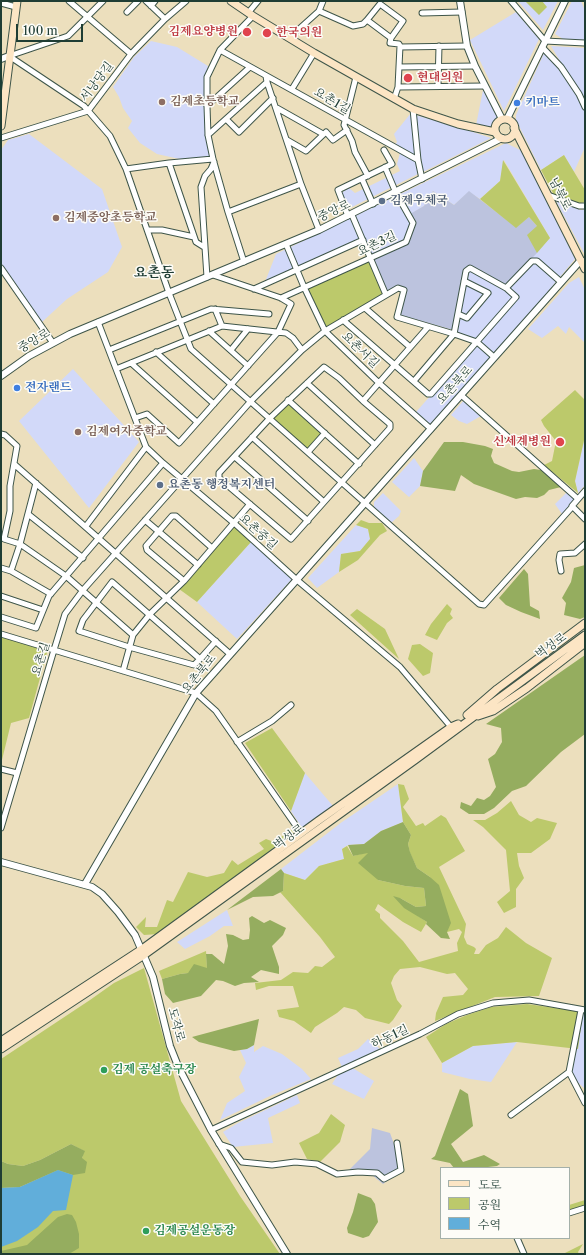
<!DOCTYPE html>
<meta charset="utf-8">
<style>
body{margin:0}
#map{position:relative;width:586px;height:1255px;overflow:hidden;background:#ecdfbd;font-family:"Libre Caslon Text","Noto Serif KR",serif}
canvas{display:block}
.frame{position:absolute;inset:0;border:2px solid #1f3d34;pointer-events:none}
.legend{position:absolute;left:440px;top:1167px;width:130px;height:72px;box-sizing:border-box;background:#fdfcf7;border:1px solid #a4b0a9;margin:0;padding:5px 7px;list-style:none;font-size:12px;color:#1f3d34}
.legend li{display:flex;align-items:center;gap:8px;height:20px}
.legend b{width:20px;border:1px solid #a4b0a9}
.scale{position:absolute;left:16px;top:24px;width:67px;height:18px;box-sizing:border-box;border:2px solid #1f3d34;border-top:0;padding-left:5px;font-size:12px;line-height:14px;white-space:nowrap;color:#1f3d34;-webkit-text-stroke:3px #fdfcf7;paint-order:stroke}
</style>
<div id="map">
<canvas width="586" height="1255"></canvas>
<div class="frame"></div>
<ul class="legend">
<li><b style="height:5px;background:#fce5c4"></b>도로</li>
<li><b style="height:11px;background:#bcc96b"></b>공원</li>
<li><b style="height:11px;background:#61aeda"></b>수역</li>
</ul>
<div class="scale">100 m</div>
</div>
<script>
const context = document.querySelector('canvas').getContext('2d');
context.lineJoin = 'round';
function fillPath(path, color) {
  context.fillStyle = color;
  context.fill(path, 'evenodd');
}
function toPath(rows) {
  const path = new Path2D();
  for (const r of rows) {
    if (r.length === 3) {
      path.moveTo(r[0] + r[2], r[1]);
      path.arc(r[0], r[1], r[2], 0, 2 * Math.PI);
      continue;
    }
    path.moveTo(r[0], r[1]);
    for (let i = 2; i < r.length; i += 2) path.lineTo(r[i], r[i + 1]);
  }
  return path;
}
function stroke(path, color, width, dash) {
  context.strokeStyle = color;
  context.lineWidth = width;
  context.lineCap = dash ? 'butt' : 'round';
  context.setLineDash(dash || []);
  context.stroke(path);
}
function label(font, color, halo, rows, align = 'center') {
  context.font = font + ' "Libre Caslon Text","Noto Serif KR",serif';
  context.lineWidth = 3;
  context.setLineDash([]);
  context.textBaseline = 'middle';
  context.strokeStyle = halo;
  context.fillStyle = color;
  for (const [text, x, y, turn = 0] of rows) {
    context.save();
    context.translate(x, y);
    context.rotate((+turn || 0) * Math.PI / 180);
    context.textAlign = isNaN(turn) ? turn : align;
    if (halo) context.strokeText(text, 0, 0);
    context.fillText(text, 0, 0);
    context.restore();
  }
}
fillPath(toPath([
 [518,1,558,1,543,30],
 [572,1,581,1,585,11,585,41,563,39,555,34],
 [516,12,539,39,504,111,470,40],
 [151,41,177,47,208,66,204,84,204,112,210,156,184,160,157,154,140,143,128,128,132,121,123,108,119,97,113,87,134,57],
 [551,46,585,48,585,147,574,172,564,155,541,170,516,120,516,115,545,51,567,80,570,78],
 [483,90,498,117,493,127,476,125],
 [411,113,418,174,348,209,341,193,349,188,355,193,400,171,397,164,400,153,394,146,397,142,394,134],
 [415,115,455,126,491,138,423,172],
 [29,134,102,189,122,247,108,272,67,299,42,322,1,263,1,150,8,140],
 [506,143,522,151,575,259,495,355,431,425,416,412,479,341,453,330,467,266,505,286,550,238,504,160,500,181,480,199,469,192,454,205,433,191,424,206,411,214,414,223,408,242,370,260,363,242,263,287,276,254],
 [556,201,581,210,585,209,585,255],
 [579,277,585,290,585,343,569,327,566,334,558,326,542,338,528,329,569,283],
 [73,369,139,442,89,508,19,421],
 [464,400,481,416,467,424,459,421,451,415],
 [585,436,585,485,578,493,575,481],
 [414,458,423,471,420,486,409,497,392,482],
 [567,492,575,499,562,514,555,504],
 [383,493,401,511,399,516,391,523,374,507,374,502],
 [356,525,368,529,370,539,360,551,341,554,339,572,317,588,308,578],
 [251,542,292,579,237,639,197,602],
 [305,773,333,806,302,828,291,811],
 [398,784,403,822,381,831,364,844,348,845,342,849,344,859,319,866,305,880,284,873,281,869,342,822],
 [227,910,233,926,224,926,210,936,185,949,177,942],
 [583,1012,585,1013,585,1089,574,1079,571,1072],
 [368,1039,380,1049,342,1067,338,1058,358,1049],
 [517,1042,491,1082,470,1079,442,1072,442,1063,473,1046],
 [254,1045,254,1052,263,1046,282,1054,302,1069,311,1079,270,1096,220,1120,227,1103,245,1091,239,1077,246,1063,240,1050,247,1049],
 [351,1067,374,1081,364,1099,332,1084,339,1073],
 [297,1095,300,1103,268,1118,273,1143,233,1147,223,1132,238,1123]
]), '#d2d9f9');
fillPath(toPath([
 [433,191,454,205,469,191,516,227,529,217,537,226,537,253,505,286,467,266,453,330,400,315,406,289,398,287,384,295,370,260,408,242,414,223,410,214,424,206],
 [372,1128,390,1133,403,1169,383,1184,372,1175,349,1170,370,1149]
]), '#bcc3de');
fillPath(toPath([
 [525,1,542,1,547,7,539,15],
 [564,155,585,190,585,202,580,203,567,200,554,195,541,170],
 [503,160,550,238,537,253,527,235,537,226,529,217,516,228,480,199,500,181],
 [370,260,384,295,326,328,306,288],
 [575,390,585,400,585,436,575,481,578,493,544,465,552,461,556,441,544,426,541,420],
 [288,402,322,433,307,450,272,418],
 [361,520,369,523,382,523,387,531,380,535,358,560,339,572,341,554,360,551,370,539,368,529,356,525],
 [234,526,251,542,197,602,179,589],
 [447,604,452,609,450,614,453,618,447,623,437,640,425,635,431,624],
 [357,609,385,629,399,659,350,615],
 [1,637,28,642,48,649,29,718,11,723,1,764],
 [420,644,433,653,430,673,423,676,408,659,412,645],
 [272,728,305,773,291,811,245,743],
 [398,784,404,785,409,799,403,807,416,826,423,823,425,826,441,815,446,818,465,851,439,867,466,924,464,937,467,944,474,947,476,949,474,954,479,954,486,945,498,938,506,927,526,943,552,958,539,996,495,997,435,1021,436,1013,443,997,463,995,468,989,455,973,447,974,420,967,400,969,394,976,391,983,397,1000,402,1006,393,1020,389,1024,365,1018,356,1010,344,1007,337,1013,315,1027,311,1033,294,1021,279,1017,277,1010,299,1007,293,986,269,986,256,990,255,983,281,980,293,972,308,973,315,966,322,967,335,957,320,937,280,892,283,891,284,873,305,880,319,866,344,859,342,849,347,846,353,856,369,852,378,880,405,886,424,888,426,906,416,907,400,898,418,916,427,922,421,932,403,922,378,904,375,910,380,914,380,918,403,941,419,962,458,951,457,943,462,932,459,929,447,932,430,877,417,868,410,853,408,844,411,835,403,822],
 [511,801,519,815,531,822,537,818,557,823,550,839,531,853,517,853,519,866,524,878,516,889,516,907,504,913,497,902,510,891,506,850,483,827,473,820,485,820,497,813],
 [291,830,293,832,267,853,231,881,158,934,144,935,136,927,146,917,145,927,157,927,167,900,173,902,188,872,207,877,224,873,232,860,238,865,264,849,259,843,266,839,274,842],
 [206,951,207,968,188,973,180,974,162,979,159,971],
 [144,968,181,1101,240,1196,280,1254,1,1254,1,1188,20,1187,82,1158,84,1151,71,1144,40,1160,23,1166,8,1164,1,1161,1,1059,90,1000,114,983],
 [527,1004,583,1012,578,1049,517,1042,473,1046,442,1063,426,1037,446,1024,467,1015,491,1007],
 [331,1114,345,1125,340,1142,320,1162,307,1159,299,1143,319,1133],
 [585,1200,585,1206,569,1211,569,1205],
 [583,1244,578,1252,579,1254,563,1254]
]), '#bcc96b');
fillPath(toPath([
 [444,442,463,442,485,446,493,449,491,456,494,463,512,471,519,472,534,469,541,470,561,487,549,490,544,495,537,498,525,497,516,499,474,484,461,475,455,491,420,486,423,471],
 [585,565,585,617,580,619,564,615,566,603,562,598,571,582,574,568],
 [524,569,528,574,530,606,539,611,540,619,521,612,506,605,499,598],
 [585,655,585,734,561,752,526,786,512,791,494,808,484,814,469,814,460,808,461,802,471,806,477,798,484,800,490,796,496,787,488,759,495,754,502,742,501,728,486,724],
 [403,822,411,835,408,844,410,852,417,868,430,877,439,885,451,923,447,932,450,939,441,938,426,924,427,922,404,908,393,896,400,898,416,907,426,906,424,888,405,886,378,880,358,863,368,853,353,856,348,845,364,844,381,831],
 [281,869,284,873,283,891,273,896,253,897,227,910],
 [252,916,264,923,270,920,286,928,283,935,272,946,279,967,279,974,261,970,251,977,259,982,244,983,235,986,223,981,216,980,201,996,173,1003,165,994,162,979,180,974,188,973,194,964,207,968,206,954,212,954,224,964,228,946,226,934,233,935,243,940,249,939,250,930,249,918],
 [259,1019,254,1045,247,1049,234,1051,199,1042,192,1037],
 [460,1089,468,1094,473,1126,451,1144,463,1162,484,1155,500,1164,497,1166,479,1168,454,1168,450,1163,431,1159,435,1156],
 [71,1144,85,1151,82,1158,87,1162,85,1173,73,1175,58,1170,20,1187,1,1188,1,1161,8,1164,23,1166,40,1160],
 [358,1193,371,1198,375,1204,378,1222,369,1236,363,1238,348,1233,347,1228,353,1212],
 [67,1214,72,1215,76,1222,79,1234,79,1248,69,1254,1,1254,1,1251,27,1245,58,1217]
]), '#95ad5f');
fillPath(toPath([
 [58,1170,73,1175,66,1210,53,1211,38,1227,17,1241,1,1247,1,1188,20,1187]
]), '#61aeda');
const minor = toPath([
 [69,1,131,54],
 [146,1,165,19],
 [511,1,545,41,585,43],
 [1,3,16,7],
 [151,6,155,1],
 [319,11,353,26,363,24,367,20,380,4,403,21,391,38,367,20],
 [127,12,138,1],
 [248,13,258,1],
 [422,13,462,12],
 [289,38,319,11,323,1],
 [391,38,390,43,399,44,400,46,398,87,394,99],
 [400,47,467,46],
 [542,47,561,67,579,94,585,107],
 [220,50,418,160],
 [9,56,84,106,110,136,126,169,169,293,191,349,479,604,484,605,573,506],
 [9,56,68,36,103,1],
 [399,67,475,66],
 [266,76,267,82,301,184,319,230],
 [356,77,344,125,352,141,355,152,368,176],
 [438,86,439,46],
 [398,87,485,86],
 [292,89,314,53],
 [207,106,250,67],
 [277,108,323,134],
 [413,109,418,160,422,179],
 [226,119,239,132,273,98],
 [208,135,267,82],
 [1,138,88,111,131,54,165,19,186,1],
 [287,140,306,151,326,132,333,140,347,130],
 [169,163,196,242,204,247],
 [126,169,169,163,213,159],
 [362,179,373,204],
 [548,195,579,206,585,206],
 [228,212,301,184],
 [352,215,386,295],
 [348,216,338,190,392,164,384,150],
 [148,230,162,230,194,237],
 [286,244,304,287,325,331,379,383,431,429],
 [244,262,228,212,213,159,208,135,207,106,207,77,220,50,253,16],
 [1,268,53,343],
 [207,277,201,187,205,176,211,169,214,162],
 [506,288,532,261,537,261,561,282],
 [254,289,363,240],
 [281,298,406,242,413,223,396,193,385,167],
 [365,308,410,347],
 [215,309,222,326],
 [458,314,467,318,488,293,464,281],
 [343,320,428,394,431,394,516,297,506,288,470,268,466,271,454,334,414,381],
 [98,322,146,447,163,463,234,523,297,580,400,667,451,727],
 [209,331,248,366],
 [109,350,211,309,269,314],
 [231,350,248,329],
 [156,352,214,404],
 [131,363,197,422],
 [116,369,222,326,286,333,293,338,302,350],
 [307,383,375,445],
 [461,395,578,499],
 [288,400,359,464],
 [363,401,339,378,324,367,270,418,219,473,219,478,291,539,390,428,390,424,363,401,428,327],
 [135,418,147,414,179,443,278,332,291,304,281,298,213,275],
 [1,434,5,435,17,446,10,486,10,511,4,539,20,544,66,576,133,635],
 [252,437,324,502],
 [308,452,325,433],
 [235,457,308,521],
 [14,464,230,654],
 [585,491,572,506,585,519],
 [28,514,83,558],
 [145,520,198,565],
 [86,526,146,447],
 [1,568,11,571,51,594],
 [11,571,20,544,36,483],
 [561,571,559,560,560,554,575,553,585,544],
 [184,581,147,550,146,546,172,516,176,516,212,548],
 [1,596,43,610],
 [1,617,36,628,49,596,163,463],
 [1,634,196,693,216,711,301,833],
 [200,659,112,582,83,620,79,631,129,647,194,665,200,659,216,641],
 [123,671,133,635,150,614,184,581,250,504],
 [237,742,272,721,291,705],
 [1,769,17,773],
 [1,828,54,650,65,614,83,590,251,401,302,350,325,331,398,288,404,290,397,317,454,334,477,342,494,357],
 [569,1072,585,1103],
 [511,1115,569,1072,581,1010],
 [211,1130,420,1034,458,1014,493,1003,529,1000,585,1010],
 [219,1144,231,1148,242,1162,272,1165,295,1162,317,1164,337,1174,358,1172,377,1173,384,1179,401,1170,397,1143],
 [569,1213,585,1208],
 [517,1238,524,1254]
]);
const tertiary = toPath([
 [460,1,467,46,475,66,502,119],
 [1,59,9,56],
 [507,119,565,1],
 [1,376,29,356,70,334,319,230,502,138],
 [1,862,92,887,102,894,118,912,135,935,153,977,170,1046,178,1066,211,1130,287,1254],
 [85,884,196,693,581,260]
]);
const secondary = toPath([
 [231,1,253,16,314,53,413,109,458,124,495,132],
 [505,129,10],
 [1,126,17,1],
 [514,128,585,269],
 [467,715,497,689,585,623],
 [478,716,493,711,527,688,585,643],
 [1,1041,142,949,318,821,451,727,458,724],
 [1,1049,144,955,415,760,585,635]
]);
stroke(minor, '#3e5549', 7);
stroke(tertiary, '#3e5549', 8);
stroke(secondary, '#3e5549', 9);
stroke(minor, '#fff', 5);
stroke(tertiary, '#fff', 6);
stroke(secondary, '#fce5c4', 7);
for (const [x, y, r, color] of [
 [247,32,5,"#e0444e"],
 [267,33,5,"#e0444e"],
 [408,78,5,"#e0444e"],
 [162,102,4,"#8d6e63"],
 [517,103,4,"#3f7fe0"],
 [382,201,4,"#5c6f8a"],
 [56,218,4,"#8d6e63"],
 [17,388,4,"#3f7fe0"],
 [78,432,4,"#8d6e63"],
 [560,442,5,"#e0444e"],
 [160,485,4,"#5c6f8a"],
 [104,1070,4,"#2e9e5b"],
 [146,1231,4,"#2e9e5b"]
]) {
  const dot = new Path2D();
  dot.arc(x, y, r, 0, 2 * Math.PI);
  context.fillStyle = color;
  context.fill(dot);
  stroke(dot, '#fdfcf7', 1.5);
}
label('bold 12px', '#be3a42', '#fdfcf7', [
 ["김제요양병원",238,32],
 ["한국의원",276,33,"left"],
 ["현대의원",417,78,"left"],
 ["신세계병원",551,442]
], 'right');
label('12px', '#1f3d34', '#fdfcf7', [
 ["서낭당길",97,82,-53],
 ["요촌1길",332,101,30],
 ["남북로",560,194,63],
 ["중앙로",334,211,-25],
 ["요촌3길",377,244,-25],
 ["중앙로",34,341,-30],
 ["요촌서길",360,350,44],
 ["요촌북로",455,385,-48],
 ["요촌중길",258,532,42],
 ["벽성로",551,646,-36],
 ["요촌길",41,659,-73],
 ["요촌북로",199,674,-51],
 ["벽성로",289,837,-36],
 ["도작로",176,1025,75],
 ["하동1길",390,1037,-25]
]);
label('bold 12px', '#785e54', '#fdfcf7', [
 ["김제초등학교",170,102],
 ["김제중앙초등학교",64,218],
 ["김제여자중학교",86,432]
], 'left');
label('bold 12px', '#366cbe', '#fdfcf7', [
 ["키마트",525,103],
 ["전자랜드",25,388]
], 'left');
label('bold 12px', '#4e5e75', '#fdfcf7', [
 ["김제우체국",390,201],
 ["요촌동 행정복지센터",168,485]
], 'left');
label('bold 12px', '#27864d', '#fdfcf7', [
 ["김제 공설축구장",112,1070],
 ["김제공설운동장",154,1231]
], 'left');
label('bold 14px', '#1f3d34', '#fdfcf7', [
 ["요촌동",154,273]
]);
</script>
